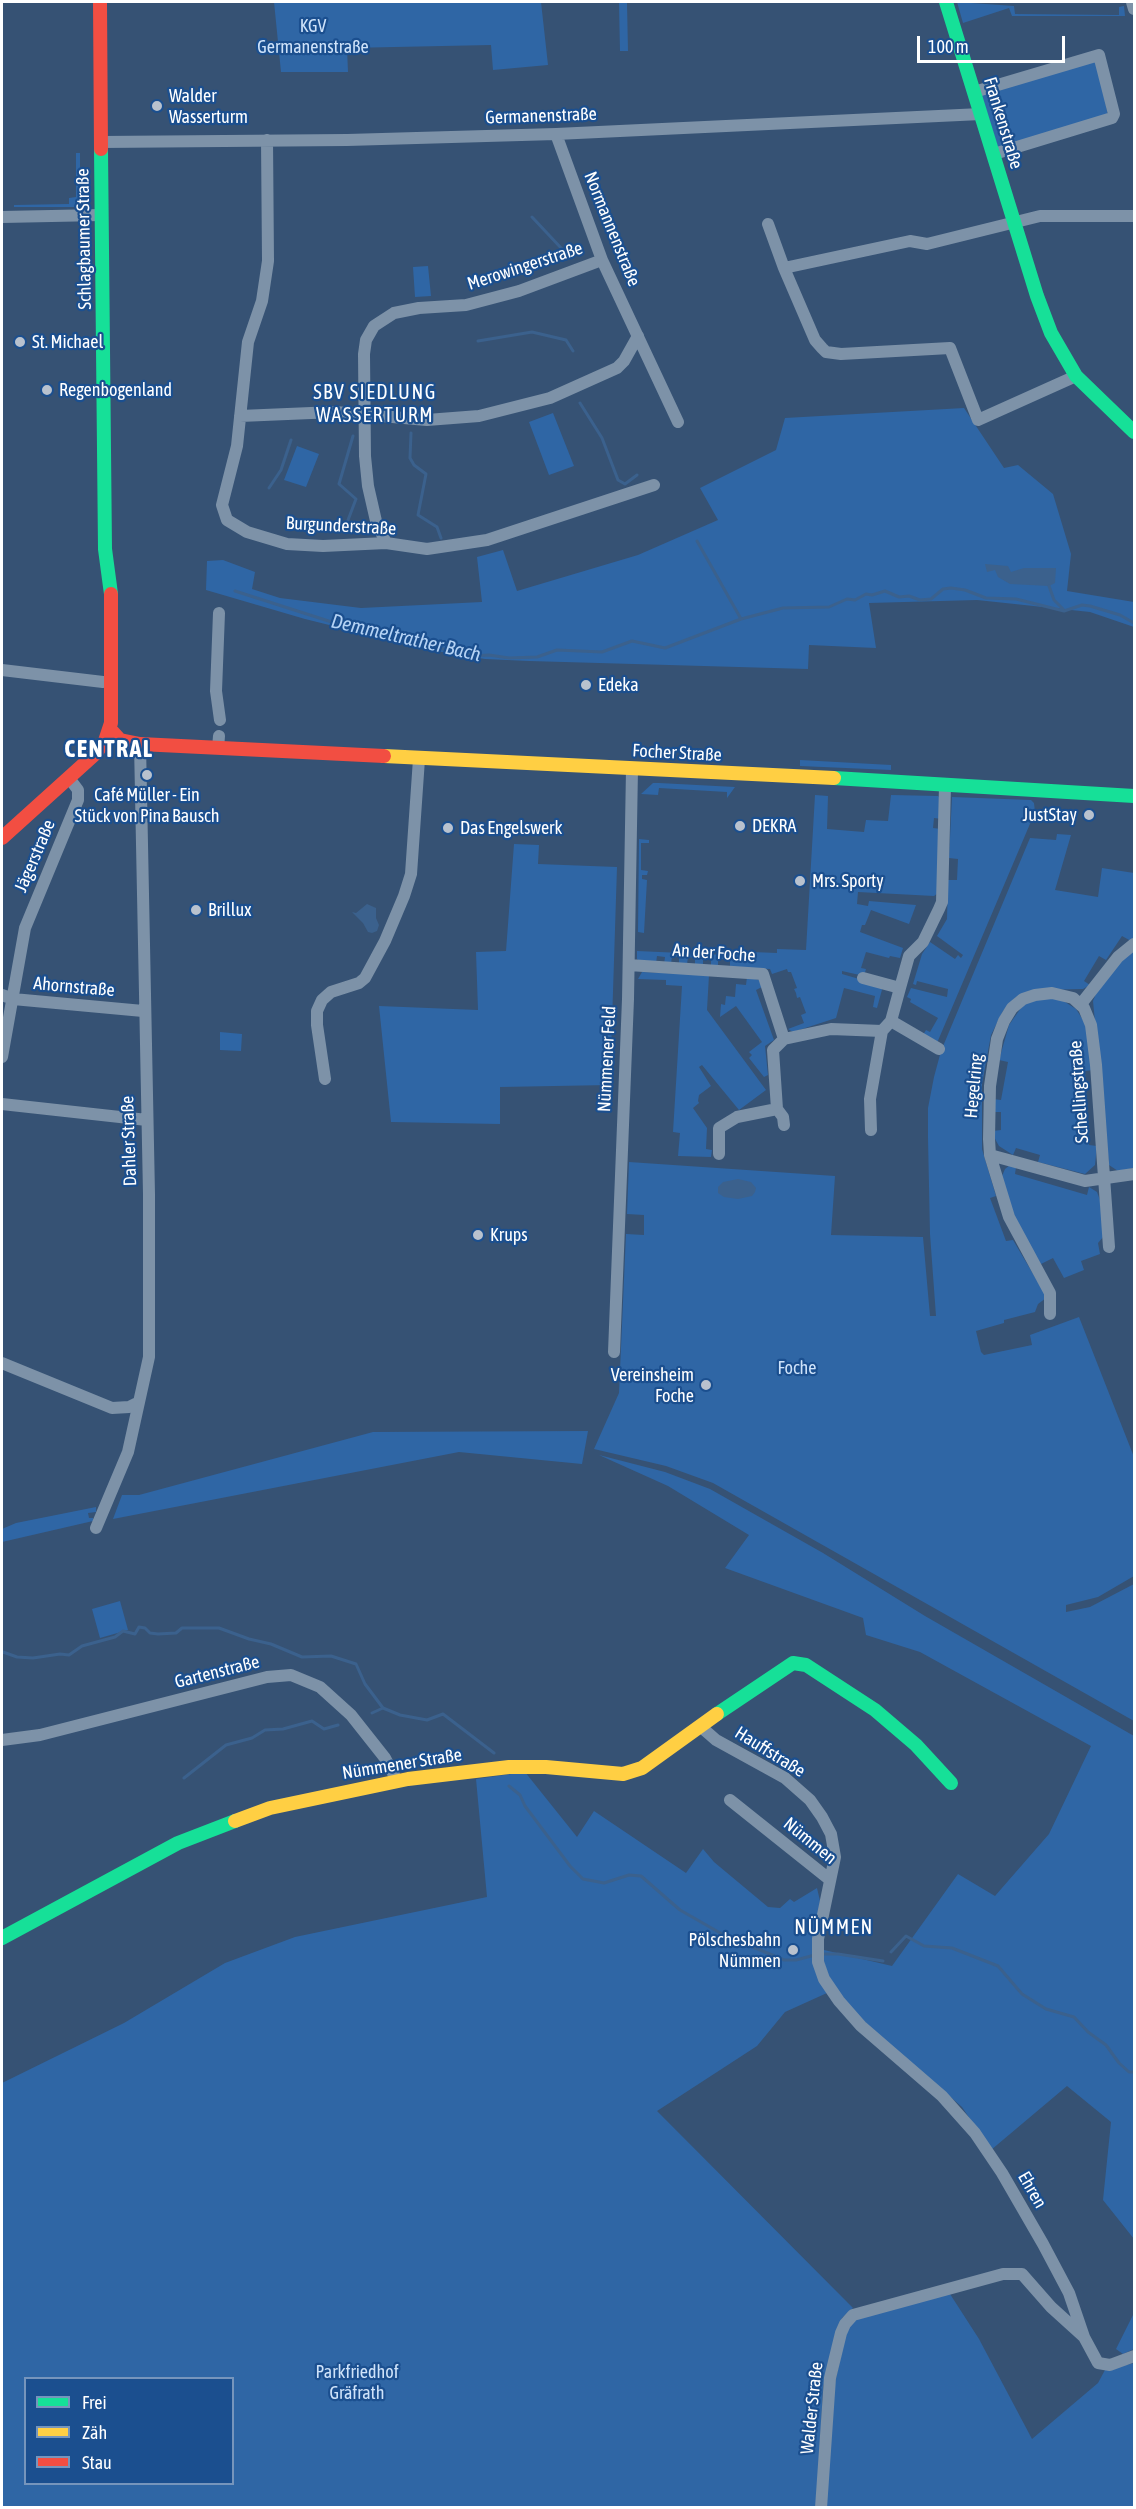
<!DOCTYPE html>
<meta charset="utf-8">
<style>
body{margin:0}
#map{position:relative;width:1136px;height:2509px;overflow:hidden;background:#365274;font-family:"Asap Condensed",sans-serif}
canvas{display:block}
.frame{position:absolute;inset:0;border:3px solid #fff;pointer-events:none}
.legend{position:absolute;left:24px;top:2377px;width:210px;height:108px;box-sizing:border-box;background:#1b4f8f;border:2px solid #7695bc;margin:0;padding:8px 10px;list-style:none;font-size:18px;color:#fff}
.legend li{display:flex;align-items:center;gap:12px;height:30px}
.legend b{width:30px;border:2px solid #7695bc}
.scale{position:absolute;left:917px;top:36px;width:148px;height:27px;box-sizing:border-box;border:3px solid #fff;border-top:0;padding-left:8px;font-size:18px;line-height:21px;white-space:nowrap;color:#fff;-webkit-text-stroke:4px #1b4f8f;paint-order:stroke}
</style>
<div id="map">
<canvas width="1136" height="2509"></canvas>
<div class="frame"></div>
<ul class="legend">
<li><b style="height:8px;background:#16e098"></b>Frei</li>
<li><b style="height:8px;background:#ffcf43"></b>Zäh</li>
<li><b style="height:8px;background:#f24e42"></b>Stau</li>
</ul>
<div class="scale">100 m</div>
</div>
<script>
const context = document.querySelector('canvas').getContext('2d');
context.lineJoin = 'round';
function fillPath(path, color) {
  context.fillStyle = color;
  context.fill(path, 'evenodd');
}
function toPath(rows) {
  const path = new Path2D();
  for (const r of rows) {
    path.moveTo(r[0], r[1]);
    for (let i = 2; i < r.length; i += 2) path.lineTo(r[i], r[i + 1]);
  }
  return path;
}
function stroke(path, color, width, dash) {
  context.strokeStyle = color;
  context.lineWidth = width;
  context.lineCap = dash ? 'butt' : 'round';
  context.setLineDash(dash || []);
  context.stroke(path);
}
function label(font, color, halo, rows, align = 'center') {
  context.font = font + ' "Asap Condensed",sans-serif';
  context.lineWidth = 4.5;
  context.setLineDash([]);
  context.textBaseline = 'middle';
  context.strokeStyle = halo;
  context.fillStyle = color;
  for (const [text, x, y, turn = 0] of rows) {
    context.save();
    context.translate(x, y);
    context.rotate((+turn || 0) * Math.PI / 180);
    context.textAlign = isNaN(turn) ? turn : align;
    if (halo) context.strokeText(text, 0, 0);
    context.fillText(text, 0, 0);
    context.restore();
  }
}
fillPath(toPath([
 [274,2,541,2,548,65,493,70,491,45,347,48,348,72,281,72],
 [957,2,1014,6,1015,14,1119,15,1119,7,1124,6,1125,16,1012,16,1009,8,963,23],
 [619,3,627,3,628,51,620,51],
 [1094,61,1098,65,1108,116,999,151,981,94],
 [76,153,80,153,80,207,14,207,14,205,69,204,69,198,76,197],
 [428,266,431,296,415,297,413,267],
 [964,408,1004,468,1018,465,1053,494,1071,554,1067,591,1134,602,1134,627,1090,612,977,600,869,603,876,648,809,645,808,669,529,661,485,659,430,650,305,619,206,590,207,561,223,560,255,572,252,589,280,598,361,608,482,602,477,557,503,550,517,591,638,555,718,520,700,488,776,450,785,418],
 [553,413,574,466,549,475,529,422],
 [297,446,319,454,306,487,284,480],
 [800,760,891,765,891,770,800,766],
 [653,783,659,783,735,787,727,798,727,792,659,788,658,795,641,794],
 [815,795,828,796,827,829,864,832,866,820,888,821,891,795,938,796,942,800,942,819,934,818,933,828,941,829,938,893,934,896,858,892,857,904,868,906,869,901,916,905,909,924,871,910,865,925,862,925,860,932,903,948,900,958,890,956,889,958,866,952,861,968,866,969,864,976,842,971,842,974,883,986,877,1008,873,1007,875,996,844,988,836,1018,793,1032,788,1029,804,1023,801,1015,806,1013,800,997,797,998,796,993,794,989,797,988,791,972,788,972,787,969,772,974,770,969,730,967,730,959,718,959,718,966,711,966,711,958,703,958,703,966,695,965,695,958,688,957,687,964,679,964,679,957,672,956,671,964,664,964,665,957,657,956,656,963,642,963,637,959,637,951,727,955,728,951,777,953,777,949,806,950],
 [952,797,1031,800,1034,803,1035,812,937,1043,923,1035,926,1030,930,1032,938,1018,910,1002,911,999,907,997,911,988,947,997,948,989,917,981,916,985,913,984,922,954,930,942,955,959,958,955,961,958,963,955,937,936,947,919,948,880,957,880,958,859,949,858],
 [1057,834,1071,835,1055,890,1098,897,1102,868,1134,873,1134,940,1131,941,1122,936,1106,960,1099,956,1084,981,1090,985,1083,989,1034,990,1016,997,1003,1011,991,1035,982,1084,982,1149,996,1196,990,1198,1006,1241,1013,1240,1045,1294,1046,1298,1038,1304,1035,1312,1004,1320,1004,1323,976,1331,981,1352,984,1355,1032,1345,1030,1335,1079,1317,1134,1457,1134,1576,1098,1597,1066,1605,1066,1612,1090,1607,1134,1584,1134,1721,713,1483,666,1466,594,1449,619,1393,626,1234,644,1235,644,1215,627,1214,629,1162,835,1176,831,1235,923,1237,930,1316,936,1316,930,1234,928,1138,928,1108,934,1077,941,1051,1030,838,1056,840],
 [639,839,649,840,649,843,641,843,641,870,648,871,647,875,642,875,642,879,647,880,644,933,638,932],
 [514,844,539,845,538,864,617,867,610,1085,500,1087,500,1124,391,1122,379,1006,478,1010,476,952,506,951],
 [1134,951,1134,1168,1118,1171,1109,1165,1093,1001,1097,991,1122,960],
 [642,972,709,975,707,1010,766,1090,739,1110,702,1065,699,1067,711,1086,699,1095,698,1101,699,1103,693,1108,707,1128,706,1149,712,1150,711,1157,678,1156,680,1133,673,1132,682,986,666,985,666,980,638,979],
 [747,977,759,980,762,987,756,990,774,1040,765,1046,768,1075,764,1077,749,1058,752,1055,749,1052,762,1042,736,1006,720,1017,721,1004,725,1005,726,996,735,997,736,984,746,985],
 [1043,997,1062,1000,1076,1009,1087,1026,1093,1070,1085,1071,1089,1145,1097,1146,1095,1165,1085,1174,1038,1162,1040,1155,1016,1148,1013,1155,999,1146,994,1137,993,1131,1001,1130,1001,1112,993,1112,993,1099,1001,1100,1008,1062,999,1060,1009,1025,1023,1005],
 [220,1032,242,1034,241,1051,220,1050],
 [1010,1165,1016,1167,1015,1174,1087,1195,1089,1187,1097,1192,1100,1200,1104,1236,1098,1243,1100,1254,1081,1261,1084,1270,1064,1278,1053,1258,1041,1264,1014,1221,1002,1176,1005,1169],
 [588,1431,582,1464,459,1452,113,1519,122,1495,139,1495,373,1432],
 [599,1455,665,1472,710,1489,823,1553,925,1616,1134,1736,1134,2239,1103,2200,1111,2122,1067,2086,991,2150,962,2107,856,2015,830,1981,823,1959,824,1950,892,1966,958,1874,995,1896,1049,1834,1091,1746,920,1652,866,1635,863,1618,725,1568,749,1535,668,1486],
 [96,1507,96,1512,88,1513,89,1518,93,1518,93,1521,2,1542,2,1529,16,1523],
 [120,1601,128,1630,100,1638,92,1609],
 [525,1772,577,1837,594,1811,686,1873,703,1849,714,1862,768,1907,780,1908,790,1899,794,1902,817,1888,820,1901,815,1934,827,1993,785,2012,757,2046,657,2111,853,2308,842,2318,823,2387,817,2507,2,2508,2,2083,124,2023,225,1963,295,1937,487,1897,476,1779],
 [26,2378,232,2378,232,2484,26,2484],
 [950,2294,979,2339,1032,2439,1098,2383,1105,2370,1134,2363,1134,2507,824,2508,833,2392,847,2328,857,2318],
 [1134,2313,1134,2349,1123,2354,1116,2349]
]), '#2f66a5');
fillPath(toPath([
 [985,564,1008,566,1011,572,1024,568,1056,568,1055,583,1049,586,1010,584,998,577,995,570,987,572],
 [367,904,376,908,376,918,379,925,377,931,372,933,368,932,363,923,352,912,356,913],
 [738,1179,751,1182,756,1188,755,1192,752,1196,738,1199,724,1197,718,1193,718,1187,723,1182]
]), '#3b618d');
stroke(toPath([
 [532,217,562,249],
 [478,341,532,332,566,340,573,351],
 [580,403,602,438,618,480,625,484,637,475],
 [411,433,410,458,414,465,426,474,418,515,437,527,441,538],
 [269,488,281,470,291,440],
 [345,528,356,499,339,484,353,436],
 [697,541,741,619],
 [1049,586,1054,600,1063,609],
 [235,591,341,625,473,656,489,655,509,658,537,657,557,650,602,652,632,641,665,648,741,619,783,608,829,607,847,599,855,600,866,594,872,595,885,591,899,597,909,596,920,600,931,599,943,589,951,588,965,590,986,598,1016,599,1064,611,1082,605,1090,606,1120,615,1134,623],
 [2,1653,3,1652,17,1657,33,1658,60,1654,69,1655,82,1646,115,1637,123,1631,135,1634,139,1627,145,1628,150,1633,158,1634,176,1633,182,1628,219,1628,249,1639,271,1644,302,1657,331,1656,356,1664,365,1684,383,1708],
 [372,1713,383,1708,400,1715,427,1720,443,1714,494,1753],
 [184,1778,226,1745,252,1738,265,1730,283,1729,312,1721,324,1729,338,1725],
 [509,1786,520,1795,525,1806,570,1866,583,1879,604,1883,629,1875,641,1876,680,1910,722,1934,784,1960,796,1960,815,1955],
 [891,1952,906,1936,924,1946,952,1948,998,1966,1022,1994,1046,2009,1074,2017,1088,2032,1106,2045,1119,2063,1129,2072,1134,2072],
 [822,1954,838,1954,883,1961]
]), '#3b618d', 3);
stroke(toPath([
 [1132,2,1134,9],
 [974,92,1099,55,1114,114,1112,118,994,154],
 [556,134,602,260,678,422],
 [267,140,268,261,262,301,248,342,237,446,222,505,227,520,247,532,287,544,323,546,386,543,427,549,487,540,654,485],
 [101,142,347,140,556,134,981,114],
 [2,217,101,215],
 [768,224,784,268],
 [1076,376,978,420,950,348,841,354,826,352,822,348,815,340,784,268,910,241,927,244,1040,216,1134,216],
 [240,416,335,412,427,420,479,416,550,398,617,368,624,361,638,336],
 [386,543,376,521,368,486,365,456,364,354,366,340,374,326,394,313,419,308,466,305,519,291,602,260],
 [219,613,216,691,220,720],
 [2,670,103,682],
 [218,748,219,736],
 [629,965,763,974,784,1039,773,1050,777,1109,737,1117,719,1128,719,1154],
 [863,978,900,988,909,956,923,942,939,909,942,902,945,786],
 [2,995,13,999,143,1011],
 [1081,1004,1118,957,1134,944],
 [891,1021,939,1049],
 [784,1039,831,1029,882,1031],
 [2,1057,25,928,78,800,78,790,69,778],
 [325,1079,317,1025,317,1011,322,1000,331,992,359,983,365,978,385,941,404,896,411,874,419,759],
 [2,1104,147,1120],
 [777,1109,783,1117,784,1125],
 [871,1130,870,1099,882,1031,891,1021,900,988],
 [990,1155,1085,1181,1134,1174],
 [1050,1314,1050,1293,1009,1217,990,1155,989,1139,990,1086,997,1039,1004,1021,1012,1008,1023,999,1035,995,1052,993,1073,998,1084,1008,1091,1025,1096,1065,1109,1247],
 [614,1352,628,999,632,769],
 [2,1363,112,1408,129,1407,139,1402],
 [96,1528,128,1452,149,1357,149,1194,140,744],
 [700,1726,716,1740,785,1778,810,1800,822,1817,831,1834,835,1857,818,1939,818,1962,824,1979,839,2001,861,2026,942,2096,975,2133,1002,2173,1043,2244,1069,2293,1084,2337,1098,2363,1110,2365,1134,2356],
 [2,1740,40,1735,267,1677,291,1675,320,1687,351,1715,385,1758,397,1781],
 [730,1800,829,1879],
 [821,2508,830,2378,841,2333,845,2324,853,2315,1003,2274,1022,2274,1051,2307,1083,2336]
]), '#7d92a8', 12);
stroke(toPath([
 [946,2,1037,296,1051,333,1076,376,1134,432],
 [101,149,105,549,111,594],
 [834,778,1134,796],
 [717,1714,793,1663,806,1665,875,1710,916,1745,951,1783],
 [2,1938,178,1843,235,1821]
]), '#16e098', 14);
stroke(toPath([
 [384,756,834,778],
 [235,1821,270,1808,408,1779,509,1767,546,1767,623,1774,642,1768,717,1714]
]), '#ffcf43', 14);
stroke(toPath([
 [100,2,101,149],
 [110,729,120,740,140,744,384,756],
 [2,838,95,754,105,741,111,723,111,594]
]), '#f24e42', 14);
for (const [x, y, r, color] of [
 [157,106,6,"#b9c2ce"],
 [20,342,6,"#b9c2ce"],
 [47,390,6,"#b9c2ce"],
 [586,685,6,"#b9c2ce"],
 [147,775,6,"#b9c2ce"],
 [1089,815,6,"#b9c2ce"],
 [740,826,6,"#b9c2ce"],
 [448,828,6,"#b9c2ce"],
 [800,881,6,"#b9c2ce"],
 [196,910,6,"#b9c2ce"],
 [478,1235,6,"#b9c2ce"],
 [706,1385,6,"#b9c2ce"],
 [793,1950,6,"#b9c2ce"]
]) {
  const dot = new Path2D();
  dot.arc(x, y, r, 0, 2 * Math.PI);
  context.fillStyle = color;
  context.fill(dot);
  stroke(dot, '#1b4f8f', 2);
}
label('18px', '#cfe3fa', '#1b4f8f', [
 ["KGV",313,26],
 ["Germanenstraße",313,47],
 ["Foche",797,1368],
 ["Parkfriedhof",357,2372],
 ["Gräfrath",357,2393]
]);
label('18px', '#fff', '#1b4f8f', [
 ["Walder",169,96],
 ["Wasserturm",169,117],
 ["St. Michael",32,342],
 ["Regenbogenland",59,390],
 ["Edeka",598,685],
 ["Café Müller - Ein",147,795,"center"],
 ["Stück von Pina Bausch",147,816,"center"],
 ["JustStay",1077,815,"right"],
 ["DEKRA",752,826],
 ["Das Engelswerk",460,828],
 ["Mrs. Sporty",812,881],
 ["Brillux",208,910],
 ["Krups",490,1235],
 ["Vereinsheim",694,1375,"right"],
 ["Foche",694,1396,"right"],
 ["Pölschesbahn",781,1940,"right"],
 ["Nümmen",781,1961,"right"]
], 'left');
label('18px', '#fff', '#1b4f8f', [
 ["Germanenstraße",541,116,-2],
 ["Frankenstraße",1003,123,73],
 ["Normannenstraße",612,229,68],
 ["Schlagbaumer Straße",84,239,-91],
 ["Merowingerstraße",525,266,-18],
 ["Burgunderstraße",341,526,3],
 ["Focher Straße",677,753,3],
 ["Jägerstraße",35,856,-67],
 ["An der Foche",714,953,4],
 ["Ahornstraße",74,987,5],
 ["Nümmener Feld",607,1059,-87],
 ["Hegelring",974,1086,-85],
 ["Schellingstraße",1079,1092,-94],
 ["Dahler Straße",129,1141,-92],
 ["Gartenstraße",217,1672,-14],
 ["Hauffstraße",770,1752,32],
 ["Nümmener Straße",402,1764,-9],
 ["Nümmen",810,1841,39],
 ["Ehren",1032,2190,60],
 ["Walder Straße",812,2408,-84]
]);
context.letterSpacing = '1.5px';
label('20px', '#fff', '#1b4f8f', [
 ["SBV SIEDLUNG",375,393],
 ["WASSERTURM",375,416],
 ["NÜMMEN",834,1928]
]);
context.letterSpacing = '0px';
label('italic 20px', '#b5d3f5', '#1b4f8f', [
 ["Demmeltrather Bach",406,638,13]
]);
context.letterSpacing = '1.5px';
label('bold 24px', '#fff', '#1b4f8f', [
 ["CENTRAL",109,749]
]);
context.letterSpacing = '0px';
</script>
